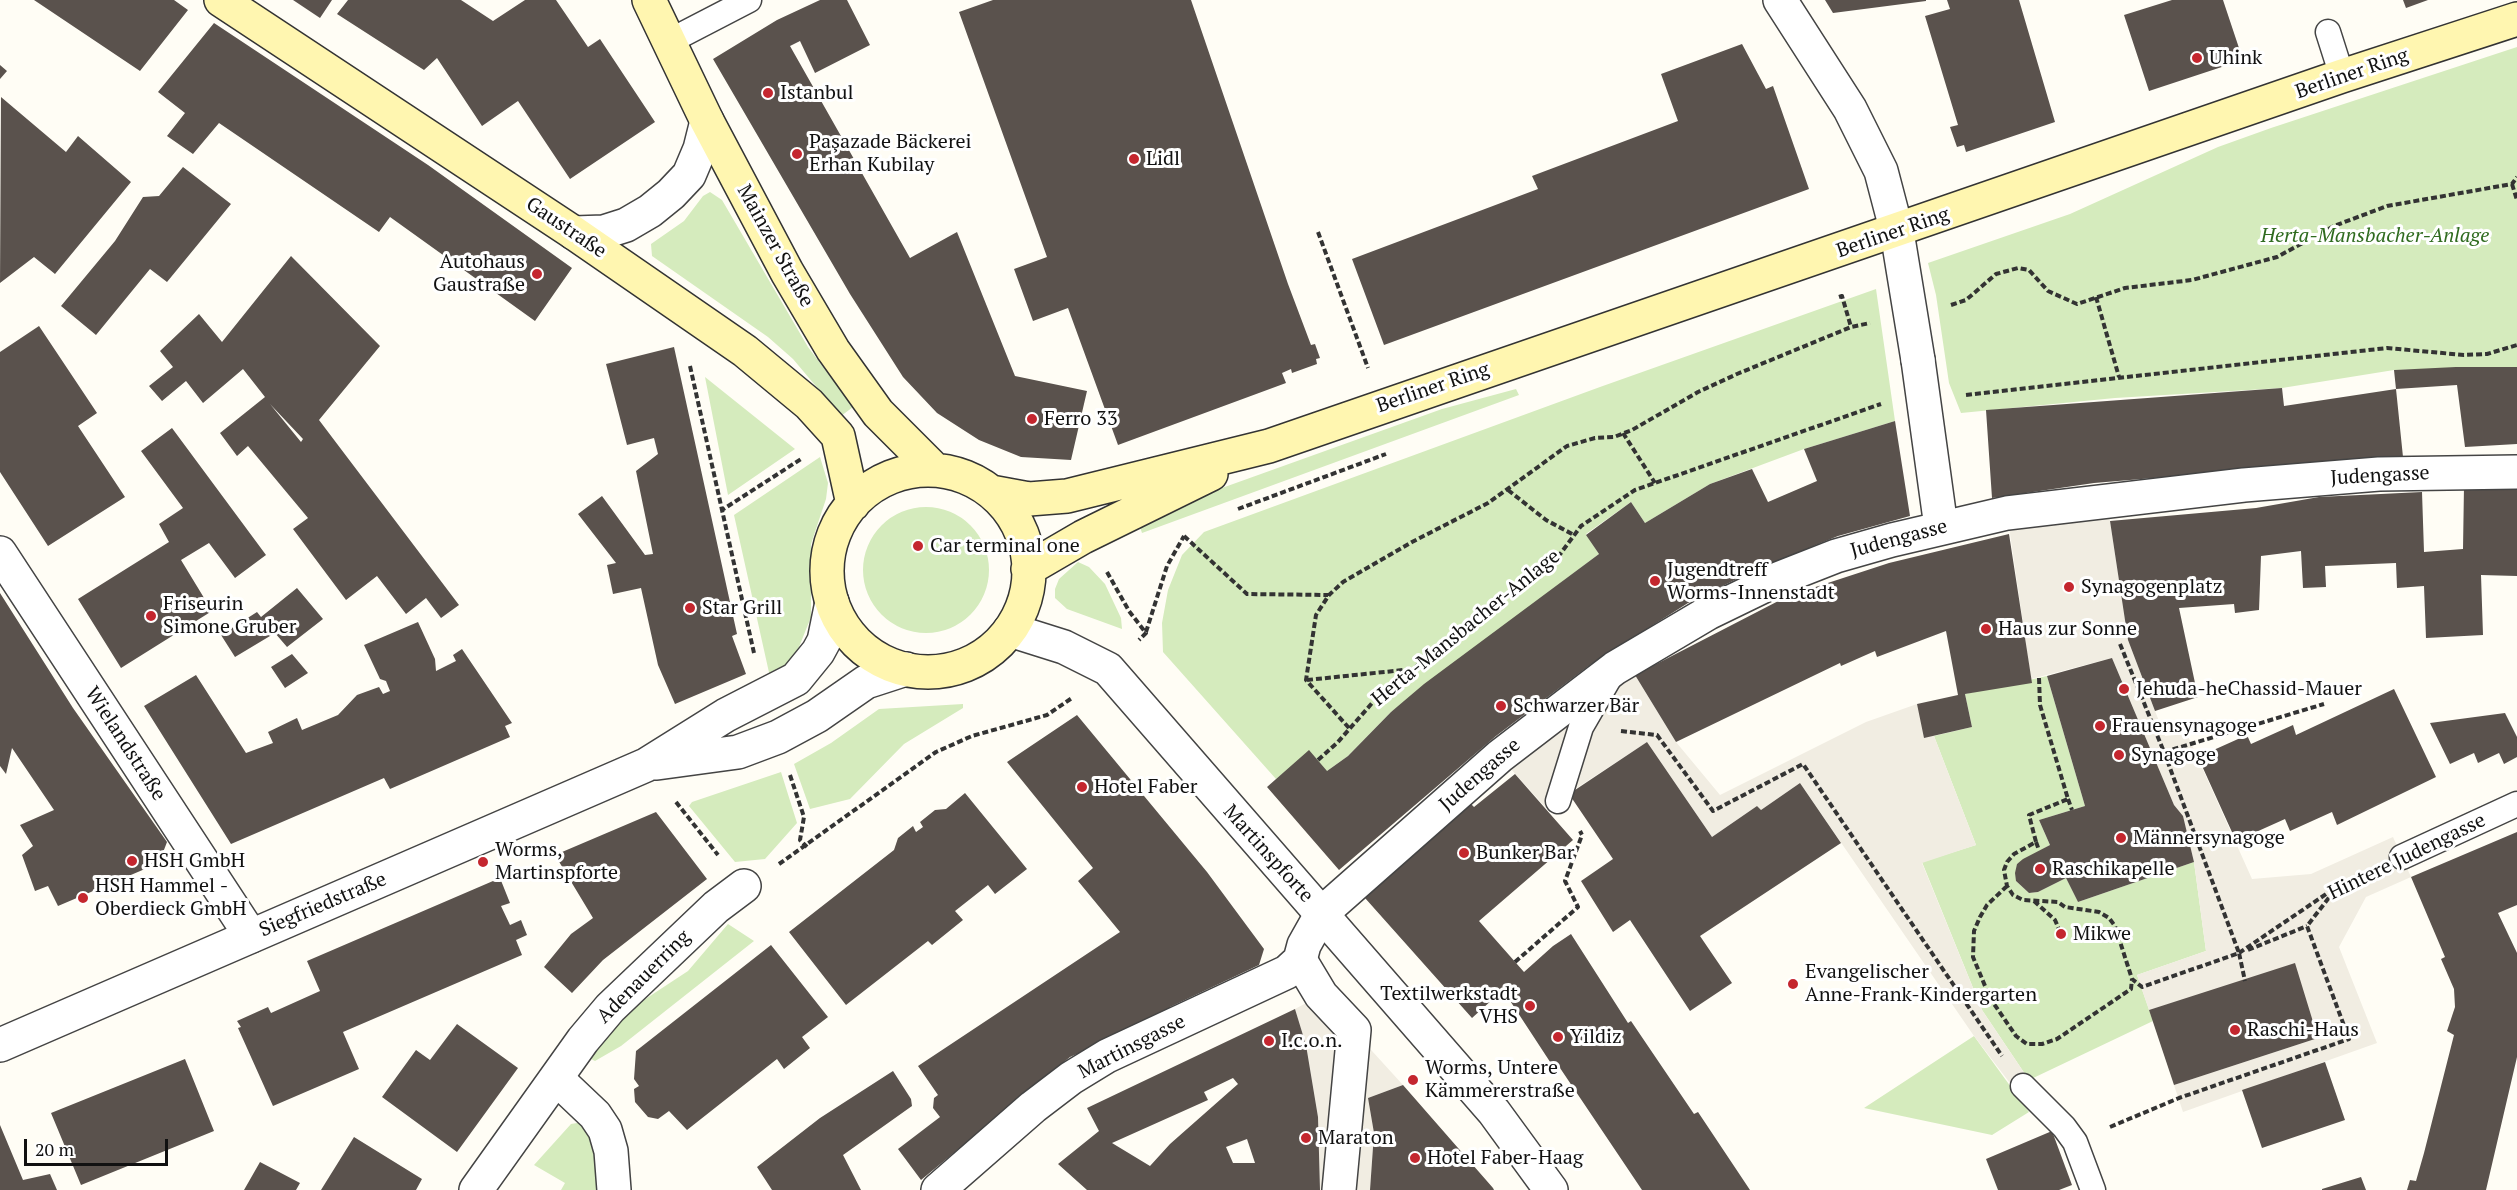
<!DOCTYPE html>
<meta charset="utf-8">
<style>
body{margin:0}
#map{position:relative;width:2517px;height:1190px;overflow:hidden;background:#fffdf5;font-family:"PT Serif",serif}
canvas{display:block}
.scale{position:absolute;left:24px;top:1139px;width:144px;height:27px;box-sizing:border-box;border:3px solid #111;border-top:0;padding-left:8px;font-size:18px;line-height:21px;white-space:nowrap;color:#111;-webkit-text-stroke:4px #fff;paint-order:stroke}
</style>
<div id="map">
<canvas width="2517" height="1190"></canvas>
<div class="scale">20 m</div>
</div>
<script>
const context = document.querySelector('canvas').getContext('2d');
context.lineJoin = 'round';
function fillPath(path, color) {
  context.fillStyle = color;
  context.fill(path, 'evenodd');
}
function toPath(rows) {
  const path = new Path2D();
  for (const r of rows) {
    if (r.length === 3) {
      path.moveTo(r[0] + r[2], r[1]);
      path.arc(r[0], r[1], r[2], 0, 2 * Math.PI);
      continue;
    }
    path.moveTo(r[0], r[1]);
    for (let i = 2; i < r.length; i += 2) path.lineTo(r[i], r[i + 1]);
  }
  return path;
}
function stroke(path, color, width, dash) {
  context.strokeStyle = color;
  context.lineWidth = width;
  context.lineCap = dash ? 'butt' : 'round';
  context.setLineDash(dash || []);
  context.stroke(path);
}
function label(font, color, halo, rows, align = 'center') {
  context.font = font + ' "PT Serif",serif';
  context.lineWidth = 6;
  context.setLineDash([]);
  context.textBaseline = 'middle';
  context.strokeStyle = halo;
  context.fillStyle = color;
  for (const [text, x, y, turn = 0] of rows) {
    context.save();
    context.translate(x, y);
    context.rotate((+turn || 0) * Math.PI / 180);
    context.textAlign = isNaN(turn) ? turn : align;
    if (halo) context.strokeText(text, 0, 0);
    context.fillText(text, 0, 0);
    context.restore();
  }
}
fillPath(toPath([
 [2517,47,2517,367,2394,370,2282,388,2115,398,1961,413,1949,383,1936,295,1928,263,2070,214,2218,147,2271,128],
 [710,192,722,200,808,347,853,407,841,416,793,359,768,337,652,256,651,244,684,221,703,196],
 [1876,289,1895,421,1804,449,1710,484,1645,523,1631,502,1586,534,1599,554,1391,712,1348,756,1327,771,1290,768,1276,779,1163,652,1162,623,1168,590,1182,555,1204,532,1600,387],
 [705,377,795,449,728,495],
 [1516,389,1519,395,1142,533,1139,524,1208,493,1442,409],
 [820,457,828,483,826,499,811,544,811,617,795,657,770,677,734,515],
 [926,570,63],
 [1078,562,1089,567,1105,584,1121,618,1122,629,1067,609,1055,598,1055,589,1059,579],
 [2047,676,2085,806,2039,820,2050,845,2017,864,2016,881,2029,893,2038,892,2066,878,2078,902,2194,862,2206,951,2137,975,2153,1021,2029,1080,1982,1010,1922,862,1976,845,1934,736,1972,727,1965,694],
 [963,704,963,708,904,744,850,799,810,809,794,764,831,743,879,709],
 [781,772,797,823,765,859,735,862,689,806,692,802],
 [728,924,754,941,621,1046,595,1061,591,1059,618,1017,688,971],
 [1974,1036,2029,1112,1992,1135,1864,1108],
 [583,1122,593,1128,597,1190,561,1190,565,1183,534,1165,571,1124]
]), '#d5ebbd');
fillPath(toPath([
 [2107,501,2128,640,2155,711,2165,736,2187,734,2252,879,2311,874,2393,837,2411,877,2366,897,2339,947,2377,1043,2183,1112,2174,1085,2318,1038,2245,981,2149,1010,2137,975,2206,951,2194,862,2183,817,2174,805,2112,658,2031,679,2007,513],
 [1635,675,1676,742,1720,795,1866,722,1917,704,1934,736,1976,845,1922,863,1982,1010,2029,1080,2016,1091,1974,1036,1800,783,1761,810,1757,806,1712,837,1647,742,1546,808,1500,757],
 [1321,995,1403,1085,1368,1098,1374,1133,1370,1190,1320,1190,1318,1117,1306,1045,1295,1009]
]), '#f1ede2');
fillPath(toPath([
 [34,0,174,0,188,10,140,71],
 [293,0,332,0,320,18],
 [348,0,461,0,493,21,525,0,556,0,588,47,600,39,655,122,570,179,518,101,482,126,437,58,424,70,337,14],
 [820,0,847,0,870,45,815,73,800,41,790,46,910,258,957,232,1015,376,1087,391,1071,460,1021,457,979,440,937,413,903,377,850,294,713,59,777,20],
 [993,0,1191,0,1288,284,1311,345,1315,344,1320,358,1316,359,1317,364,1292,373,1291,369,1282,373,1286,383,1118,445,1068,308,1033,321,1014,269,1047,257,959,12],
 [1825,0,1926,0,1926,1,1833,13],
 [1947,0,2019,0,2055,122,1966,152,1964,145,1957,147,1950,127,1958,125,1925,16,1950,9],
 [2172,0,2223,0,2243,60,2149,91,2124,15],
 [2403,0,2428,0,2406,8],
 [214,23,428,165,572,268,535,321,390,217,379,232,219,123,193,154,167,136,185,113,158,92],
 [1742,44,1766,89,1773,86,1809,189,1384,345,1352,259,1538,189,1532,176,1678,121,1661,74],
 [0,65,7,71,0,79],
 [1,97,66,152,78,136,131,182,55,274,34,257,0,283],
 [183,167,231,204,167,282,150,269,96,335,61,306,115,241,143,197,159,196],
 [291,256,380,346,319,420,459,605,441,618,426,598,406,614,377,576,346,600,293,529,308,518,248,446,237,456,220,433,265,397,243,369,203,403,186,381,162,401,149,386,173,367,160,351,199,314,222,342],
 [270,404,303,439,301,442],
 [39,326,97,413,78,426,125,497,48,546,0,472,0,352],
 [674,347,737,634,732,636,746,674,675,704,658,665,641,588,613,594,607,565,616,563,578,514,602,496,645,555,653,554,636,471,658,454,654,438,627,445,606,364],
 [2456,367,2517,367,2517,444,2465,447,2457,385,2396,389,2394,370],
 [2282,388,2284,406,2396,389,2403,457,2094,483,1992,498,1986,410],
 [1895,421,1910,516,1838,536,1753,571,1688,603,1590,665,1496,736,1339,870,1267,787,1309,750,1327,771,1348,756,1391,712,1424,684,1599,554,1586,535,1631,502,1645,523,1710,484,1752,469,1768,502,1817,481,1804,449],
 [172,428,266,555,235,578,209,543,181,560,212,611,121,668,78,599,169,542,159,524,183,508,141,451],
 [2464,486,2517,487,2517,576,2481,575,2483,635,2426,638,2424,586,2397,588,2396,563,2325,566,2326,587,2303,588,2301,551,2261,556,2259,610,2235,613,2234,604,2179,608,2198,697,2155,711,2128,640,2110,521,2256,508,2319,497,2422,492,2424,552,2463,549],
 [2009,534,2032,683,1965,694,1972,727,1924,738,1917,704,1958,695,1946,631,1877,657,1875,651,1841,666,1840,663,1676,742,1635,675,1788,596,1889,563],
 [297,588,323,619,287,647,275,633,235,657,221,635,257,612,261,617],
 [0,593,73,708,167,842,159,863,58,906,48,886,35,891,22,855,33,846,20,825,54,810,12,748,6,774,0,766],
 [418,622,435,659,436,671,456,661,453,655,462,649,512,723,505,726,510,737,390,789,384,778,231,844,144,706,196,675,246,753,273,743,268,732,297,718,302,730,338,715,357,695,379,687,383,694,390,691,386,681,380,679,364,645],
 [292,654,308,673,285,688,271,667],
 [2112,658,2174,805,2183,816,2194,862,2078,902,2066,878,2038,892,2029,893,2016,881,2015,873,2017,864,2023,859,2050,845,2039,820,2085,806,2047,676],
 [2394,689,2436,777,2337,825,2332,812,2290,831,2285,819,2236,841,2198,757,2247,735,2251,744,2293,725,2296,735],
 [2505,713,2517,737,2517,757,2504,764,2499,753,2478,763,2474,753,2450,764,2430,723],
 [1077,715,1207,872,1264,949,1259,965,1170,1007,1173,1012,1070,1057,921,1180,898,1149,940,1117,933,1108,934,1098,938,1095,918,1066,1120,932,1078,881,1093,868,1007,762],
 [1647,742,1712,837,1757,806,1761,810,1800,783,1841,843,1700,936,1732,983,1690,1011,1630,920,1613,932,1581,881,1613,859,1569,794],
 [1515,774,1573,840,1479,921,1524,972,1553,946,1571,934,1628,1023,1631,1021,1694,1114,1698,1112,1750,1190,1642,1190,1560,1068,1556,1071,1503,990,1472,1018,1365,898,1470,803,1474,807],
 [965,793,1027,869,995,894,988,885,955,911,963,920,932,945,928,941,846,1005,789,932,894,850,898,838,913,826,916,832,923,827,920,822,935,810,946,809],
 [656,812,707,879,603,960,572,993,544,967,571,934,593,918,555,855],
 [2517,832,2517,905,2498,913,2517,953,2517,1057,2486,1190,2407,1190,2410,1180,2416,1181,2424,1153,2454,1035,2447,1031,2455,1007,2454,989,2441,959,2445,957,2411,877],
 [500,878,510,903,501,906,510,925,521,920,527,935,516,940,522,955,343,1032,359,1069,273,1106,238,1028,241,1027,237,1021,268,1007,271,1013,320,991,307,961],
 [771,945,828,1017,802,1037,810,1048,784,1069,777,1059,687,1130,669,1111,658,1119,648,1117,635,1102,634,1089,639,1086,634,1079,636,1051],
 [2295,963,2318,1038,2174,1085,2149,1010],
 [1295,1009,1306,1045,1318,1117,1320,1190,1087,1190,1058,1164,1099,1131,1087,1108],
 [1233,1078,1238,1084,1170,1144,1150,1166,1112,1143,1208,1100,1204,1092],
 [1247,1139,1255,1163,1233,1163,1226,1147],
 [457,1024,518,1068,457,1152,382,1097,416,1050,430,1060],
 [185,1059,214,1131,81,1185,51,1113],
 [2325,1062,2345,1120,2262,1148,2242,1090],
 [893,1071,911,1099,912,1106,843,1155,861,1190,772,1190,757,1167,820,1118],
 [1403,1085,1493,1188,1494,1190,1370,1190,1374,1133,1368,1098],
 [0,1125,23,1180,50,1174,57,1190,0,1190],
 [2052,1131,2072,1185,2059,1190,1998,1190,1986,1159],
 [354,1137,422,1179,416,1190,321,1190],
 [260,1162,300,1183,296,1190,244,1190],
 [2361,1177,2366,1190,2322,1190,2322,1189]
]), '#5a524d');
const service = toPath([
 [2328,32,2342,76],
 [668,42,749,0],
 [1558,801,1581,727,1610,677],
 [2402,857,2517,804],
 [2023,1086,2064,1127,2075,1142,2093,1190]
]);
const pedestrian = toPath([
 [1918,360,1941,527],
 [1322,913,1500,756,1615,668,1708,613,1780,578,1836,556,1892,540,2007,513,2244,485,2379,474,2517,472],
 [1300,960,1321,995,1354,1030,1339,1190],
 [557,1079,595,1115,605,1130,611,1151,614,1190]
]);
const minor = toPath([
 [1780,0,1850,109,1881,171,1897,232,1918,360],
 [0,553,251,936],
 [476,1190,583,1040,610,1008,716,907,744,886],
 [938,1190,1033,1107,1071,1078,1107,1056,1287,972,1300,960,1304,945,1322,913]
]);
const tertiary = toPath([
 [574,233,604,232,626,225,650,211,671,194,689,175,700,149,707,121],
 [1010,630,1064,647,1108,669,1494,1112,1551,1190],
 [657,763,738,752,778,737,817,716,866,682,906,669],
 [0,1045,646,765,726,715,796,679,818,652,824,641,832,602]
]);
const secondary = toPath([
 [221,0,574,233,745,351,809,404,838,436,853,504],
 [649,0,707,121,787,272,833,350,878,413,935,470],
 [928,571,101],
 [991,492,1029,499,1067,496,1269,446,2342,76,2517,19],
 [1028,569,1083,537,1211,474]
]);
stroke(service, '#444', 27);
stroke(pedestrian, '#444', 36);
stroke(minor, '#444', 36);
stroke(tertiary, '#444', 36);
stroke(secondary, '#333', 36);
stroke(toPath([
 [2512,184,2517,200],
 [1318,232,1368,368],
 [1839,297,1842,296,1851,327],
 [2096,297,2119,377],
 [1951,305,1966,300,1996,274,2018,268,2029,270,2048,291,2077,304,2125,288,2192,280,2277,257,2334,226,2387,206,2512,184,2517,177],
 [690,366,722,510],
 [1966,395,2387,348,2464,355,2487,354,2517,345],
 [1623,433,1655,483],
 [1508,490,1546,520,1574,535],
 [1238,509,1386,454],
 [1184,536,1247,594,1328,595],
 [1107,572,1129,611,1146,633,1139,640],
 [1146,632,1167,566,1184,536],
 [2120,644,2164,752,2239,953],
 [754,653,722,510,801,459],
 [2039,678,2040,705,2068,799,2029,815,2036,842,2014,854,2007,862,2004,870,2007,886,2013,895,2023,900,2058,902,2065,907,2099,912,2109,918,2115,926,2132,979,2142,987,2239,953,2245,981],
 [1307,680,1413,669],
 [1349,728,1306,680,1316,615,1329,595,1343,582,1412,542,1488,503,1567,446,1595,438,1614,437,1632,430,1698,392,1737,374,1851,327,1870,323],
 [1621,731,1657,735,1713,811,1803,764,2002,1056],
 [2164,752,2324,704],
 [1318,760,1338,742,1373,702,1436,650,1555,561,1581,526,1635,490,1881,404],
 [790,775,804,817,800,840,807,847],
 [2068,799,2072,810],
 [676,802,718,855],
 [2036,842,2039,850],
 [779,864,936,752,972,736,1047,715,1072,698],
 [2007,886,1987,905,1980,917,1974,931,1973,957,1990,998,2016,1036,2027,1044,2042,1044,2057,1039,2131,989,2132,979],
 [2034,901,2055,920,2061,934],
 [2248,950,2307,926],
 [2239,953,2338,886,2370,871],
 [1515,962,1578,907,1565,881,1582,835,1580,831],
 [2110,1127,2179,1098,2349,1039,2307,926,2338,886]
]), '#333', 4, [6, 3]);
stroke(service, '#fff', 24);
stroke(pedestrian, '#fff', 33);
stroke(minor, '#fff', 33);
stroke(tertiary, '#fff', 33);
stroke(secondary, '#fff6b0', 33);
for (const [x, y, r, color] of [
 [2197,58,6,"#c4262e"],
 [768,93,6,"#c4262e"],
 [797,154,6,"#c4262e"],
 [1134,159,6,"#c4262e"],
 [537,274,6,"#c4262e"],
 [1032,419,6,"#c4262e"],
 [918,546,6,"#c4262e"],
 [1655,581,6,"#c4262e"],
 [2069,587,6,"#c4262e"],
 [690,608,6,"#c4262e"],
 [151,616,6,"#c4262e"],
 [1986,629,6,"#c4262e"],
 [2124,689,6,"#c4262e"],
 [1501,706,6,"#c4262e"],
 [2100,726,6,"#c4262e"],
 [2119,755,6,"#c4262e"],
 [1082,787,6,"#c4262e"],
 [2121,838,6,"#c4262e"],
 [1464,853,6,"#c4262e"],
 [132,861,6,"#c4262e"],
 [483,862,6,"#c4262e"],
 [2040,869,6,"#c4262e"],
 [83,898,6,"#c4262e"],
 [2061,934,6,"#c4262e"],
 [1793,984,6,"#c4262e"],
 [1530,1006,6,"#c4262e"],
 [2235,1030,6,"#c4262e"],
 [1558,1037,6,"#c4262e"],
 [1269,1041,6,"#c4262e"],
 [1413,1080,6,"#c4262e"],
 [1306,1138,6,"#c4262e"],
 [1415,1158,6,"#c4262e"]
]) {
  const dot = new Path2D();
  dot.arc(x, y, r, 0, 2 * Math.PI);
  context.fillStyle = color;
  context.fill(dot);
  stroke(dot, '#fff', 2);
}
label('20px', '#111', '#fff', [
 ["Uhink",2209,58],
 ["Istanbul",780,93],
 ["Paşazade Bäckerei",809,142],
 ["Erhan Kubilay",809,165],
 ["Lidl",1146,159],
 ["Autohaus",525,262,"right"],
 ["Gaustraße",525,285,"right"],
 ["Ferro 33",1044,419],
 ["Car terminal one",930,546],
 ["Jugendtreff",1667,570],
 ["Worms-Innenstadt",1667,593],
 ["Synagogenplatz",2081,587],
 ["Friseurin",163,604],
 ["Simone Gruber",163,627],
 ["Star Grill",702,608],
 ["Haus zur Sonne",1998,629],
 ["Jehuda-heChassid-Mauer",2136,689],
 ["Schwarzer Bär",1513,706],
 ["Frauensynagoge",2112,726],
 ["Synagoge",2131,755],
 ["Hotel Faber",1094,787],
 ["Männersynagoge",2133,838],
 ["Worms,",495,850],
 ["Martinspforte",495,873],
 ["Bunker Bar",1476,853],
 ["HSH GmbH",144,861],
 ["Raschikapelle",2052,869],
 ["HSH Hammel -",95,886],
 ["Oberdieck GmbH",95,909],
 ["Mikwe",2073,934],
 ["Evangelischer",1805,972],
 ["Anne-Frank-Kindergarten",1805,995],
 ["Textilwerkstadt",1518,994,"right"],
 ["VHS",1518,1017,"right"],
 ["Raschi-Haus",2247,1030],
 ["Yildiz",1570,1037],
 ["I.c.o.n.",1281,1041],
 ["Worms, Untere",1425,1068],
 ["Kämmererstraße",1425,1091],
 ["Maraton",1318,1138],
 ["Hotel Faber-Haag",1427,1158]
], 'left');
label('20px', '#111', '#fff', [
 ["Berliner Ring",2352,74,-19],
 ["Gaustraße",566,228,34],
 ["Berliner Ring",1893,233,-19],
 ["Mainzer Straße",775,246,61],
 ["Berliner Ring",1433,388,-19],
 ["Judengasse",2380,476,-3],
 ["Judengasse",1899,539,-15],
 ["Herta-Mansbacher-Anlage",1466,628,-39],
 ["Wielandstraße",125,744,57],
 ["Judengasse",1480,775,-41],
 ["Martinspforte",1268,854,48],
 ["Hintere Judengasse",2407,857,-26],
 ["Siegfriedstraße",323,905,-23],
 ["Adenauerring",644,977,-45],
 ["Martinsgasse",1132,1047,-27]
]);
label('italic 20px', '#2f6b1f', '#fff', [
 ["Herta-Mansbacher-Anlage",2375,236]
]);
</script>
